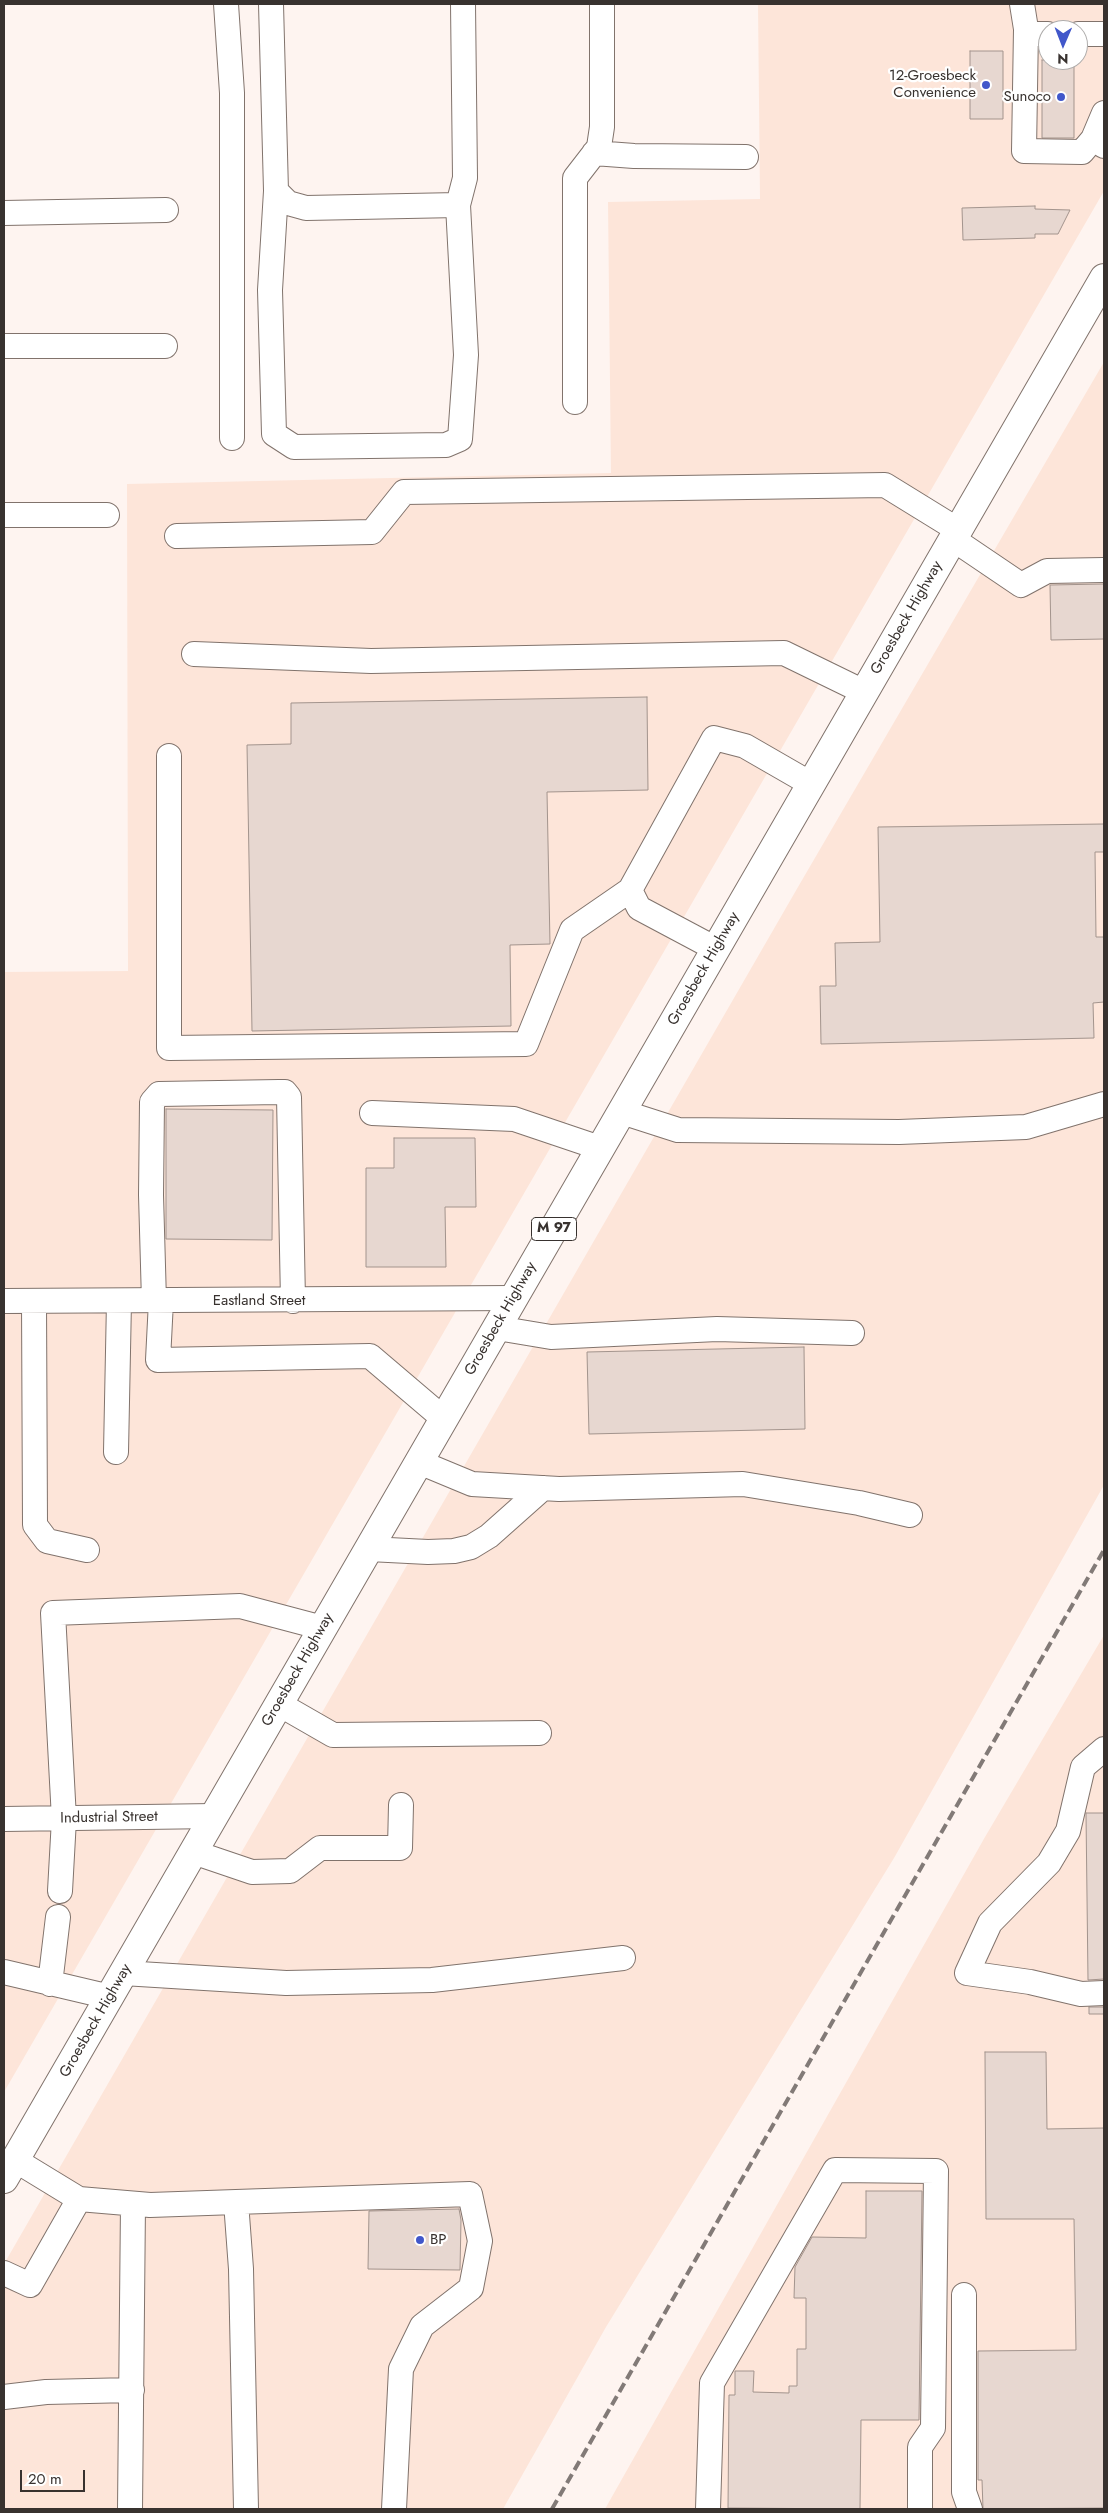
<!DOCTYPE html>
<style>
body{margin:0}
#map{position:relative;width:1108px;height:2513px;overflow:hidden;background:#fef4f0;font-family:Jost,sans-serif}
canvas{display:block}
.frame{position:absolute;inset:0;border:5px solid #38322f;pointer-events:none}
.north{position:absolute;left:1038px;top:20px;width:50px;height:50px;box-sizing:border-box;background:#fff;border:1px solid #afadac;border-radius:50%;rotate:181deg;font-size:14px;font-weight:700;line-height:20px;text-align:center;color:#38322f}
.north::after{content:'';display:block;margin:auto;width:18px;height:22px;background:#4157ca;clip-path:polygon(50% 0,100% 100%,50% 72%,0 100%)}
.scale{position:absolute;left:20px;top:2470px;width:65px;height:22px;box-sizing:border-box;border:2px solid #38322f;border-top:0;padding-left:6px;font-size:15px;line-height:18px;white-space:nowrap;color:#38322f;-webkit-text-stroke:4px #fff;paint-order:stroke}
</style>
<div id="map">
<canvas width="1108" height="2513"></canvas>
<div class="frame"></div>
<div class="north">N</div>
<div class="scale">20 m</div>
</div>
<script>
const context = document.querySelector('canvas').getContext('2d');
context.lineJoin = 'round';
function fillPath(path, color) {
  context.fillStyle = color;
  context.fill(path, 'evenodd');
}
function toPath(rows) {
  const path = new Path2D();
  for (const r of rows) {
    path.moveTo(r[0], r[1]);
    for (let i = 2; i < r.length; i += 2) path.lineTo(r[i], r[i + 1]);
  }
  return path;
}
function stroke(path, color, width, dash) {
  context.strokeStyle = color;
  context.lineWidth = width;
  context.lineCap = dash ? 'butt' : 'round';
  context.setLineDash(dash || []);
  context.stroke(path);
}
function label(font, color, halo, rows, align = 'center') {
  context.font = font + ' Jost,sans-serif';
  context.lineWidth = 4.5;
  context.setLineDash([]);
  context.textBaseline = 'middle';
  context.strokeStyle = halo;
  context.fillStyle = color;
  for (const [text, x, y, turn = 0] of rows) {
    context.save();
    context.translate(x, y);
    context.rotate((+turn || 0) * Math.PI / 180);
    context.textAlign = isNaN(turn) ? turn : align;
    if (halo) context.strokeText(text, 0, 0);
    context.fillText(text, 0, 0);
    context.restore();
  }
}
fillPath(toPath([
 [758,4,1104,4,1104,191,4,2092,4,972,128,971,127,484,611,473,608,202,760,199],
 [1048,30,1078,30,1078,60,1048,60],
 [1104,362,1104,1485,894,1858,606,2327,503,2509,4,2509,4,2264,798,887],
 [1104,1635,1104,2509,605,2509,985,1837]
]), '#fde5d9');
const building = toPath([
 [970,51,1003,51,1003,119,970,119,970,51],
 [1042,60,1074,60,1074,138,1042,138,1042,60],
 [1035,206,1035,209,1070,210,1058,234,1035,234,1035,238,963,240,962,208,1035,206],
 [1104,584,1104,639,1051,640,1050,585,1104,584],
 [647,697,648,790,547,792,550,944,510,945,511,1026,252,1031,247,745,291,744,291,703,647,697],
 [1104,824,1104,852,1095,852,1096,937,1104,937,1104,1002,1093,1003,1094,1038,821,1044,820,986,836,986,835,943,880,942,878,827,1104,824],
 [166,1109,273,1110,272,1240,166,1239,166,1109],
 [394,1138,475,1138,476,1207,445,1207,446,1267,366,1267,366,1168,394,1168,394,1138],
 [804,1347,805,1429,589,1434,587,1352,804,1347],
 [1086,1813,1104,1813,1104,1979,1088,1980,1086,1813],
 [1089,2007,1104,2007,1104,2014,1089,2014,1089,2007],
 [985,2052,1046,2052,1047,2129,1104,2128,1104,2508,983,2509,982,2480,978,2480,978,2351,1076,2350,1074,2219,986,2219,985,2052],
 [866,2191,922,2191,919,2420,861,2420,860,2509,728,2508,729,2395,735,2395,735,2371,754,2371,753,2392,789,2393,789,2386,797,2386,797,2349,806,2349,806,2298,794,2298,795,2267,812,2237,866,2238,866,2191],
 [459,2209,461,2220,460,2270,368,2269,369,2211,459,2209]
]);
fillPath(building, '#e7d7d0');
stroke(building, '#a3948d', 1);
const minor = toPath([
 [226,4,232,93,232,438],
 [271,4,276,191,288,203,306,208,458,205,465,178,463,4],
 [1022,4,1026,29,1024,151,1082,152,1093,139],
 [1026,34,1048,34],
 [1078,34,1104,34],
 [1104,113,1093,139,1104,146],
 [594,153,634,156,746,157],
 [276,191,270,290,274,434,294,447,446,445,460,439,466,355,458,205],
 [4,213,166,210],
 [4,346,165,346],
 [575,402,575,178,599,147,602,127,602,4],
 [4,515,107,515],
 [177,536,372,532,404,492,885,485,958,530],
 [953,539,1021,585,1047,571,1104,570],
 [194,654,371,661,784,653,864,692],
 [169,756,169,1048,526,1044,572,930,630,890],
 [716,949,639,908,630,890,714,738,745,746,811,784],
 [622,1112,678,1130,899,1132,1026,1127,1104,1104],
 [372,1113,514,1119,600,1148],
 [4,1301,513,1298],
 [34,1301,35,1525,47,1541,87,1550],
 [154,1301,151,1195,152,1102,159,1094,279,1092,285,1092,289,1097,293,1301],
 [161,1301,158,1360,370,1356,444,1419],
 [497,1328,551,1337,717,1329,852,1333],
 [116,1452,119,1301],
 [419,1462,472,1484,559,1489,743,1484,859,1503,910,1515],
 [369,1549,428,1552,454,1551,471,1547,489,1536,543,1488],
 [279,1704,333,1735,539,1733],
 [1104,1749,1083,1767,1068,1831,1049,1863,990,1923,967,1973,1030,1982,1081,1994,1104,1993],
 [4,1819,214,1816],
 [193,1852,252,1872,290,1871,320,1848,400,1848,401,1805],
 [60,1891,64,1819,53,1613,240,1606,323,1628],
 [4,1972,110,1997],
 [123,1973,286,1983,432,1980,623,1958],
 [50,1984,58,1917],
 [15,2160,79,2199,150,2205,236,2202,241,2269,246,2509],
 [236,2202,470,2194,480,2241,471,2288,422,2326,401,2369,394,2509],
 [4,2273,30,2285,79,2199],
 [964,2295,964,2492,970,2509],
 [4,2397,46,2392,132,2390],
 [130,2509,133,2204],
 [708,2509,712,2383,835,2170,936,2171,933,2428,920,2447,920,2509]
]);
const major = toPath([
 [4,2179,1104,278]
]);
stroke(minor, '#81736c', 26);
stroke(major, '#81736c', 30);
stroke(minor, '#fff', 24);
stroke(major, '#fff', 28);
stroke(toPath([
 [552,2509,1104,1550]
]), '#827a77', 4, [10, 5]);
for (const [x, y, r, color] of [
 [986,85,5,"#4157ca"],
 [1061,97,5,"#4157ca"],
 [420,2240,5,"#4157ca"]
]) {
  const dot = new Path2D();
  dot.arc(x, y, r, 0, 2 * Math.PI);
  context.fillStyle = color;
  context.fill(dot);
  stroke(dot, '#fff', 2);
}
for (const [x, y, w] of [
 [554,1229,45]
]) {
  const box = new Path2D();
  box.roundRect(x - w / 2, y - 11.5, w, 23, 4);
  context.fillStyle = '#fff';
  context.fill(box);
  stroke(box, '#38322f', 1);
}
label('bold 14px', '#38322f', null, [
 ["M 97",554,1229]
]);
label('15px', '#38322f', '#fff', [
 ["12-Groesbeck",976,76],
 ["Convenience",976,93],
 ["Sunoco",1051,97],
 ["BP",430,2240,"left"]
], 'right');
label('15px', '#38322f', '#fff', [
 ["Groesbeck Highway",907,618,-60],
 ["Groesbeck Highway",704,969,-60],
 ["Eastland Street",259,1301],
 ["Groesbeck Highway",501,1319,-60],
 ["Groesbeck Highway",298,1670,-60],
 ["Industrial Street",109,1818,-1],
 ["Groesbeck Highway",96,2021,-60]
]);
</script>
